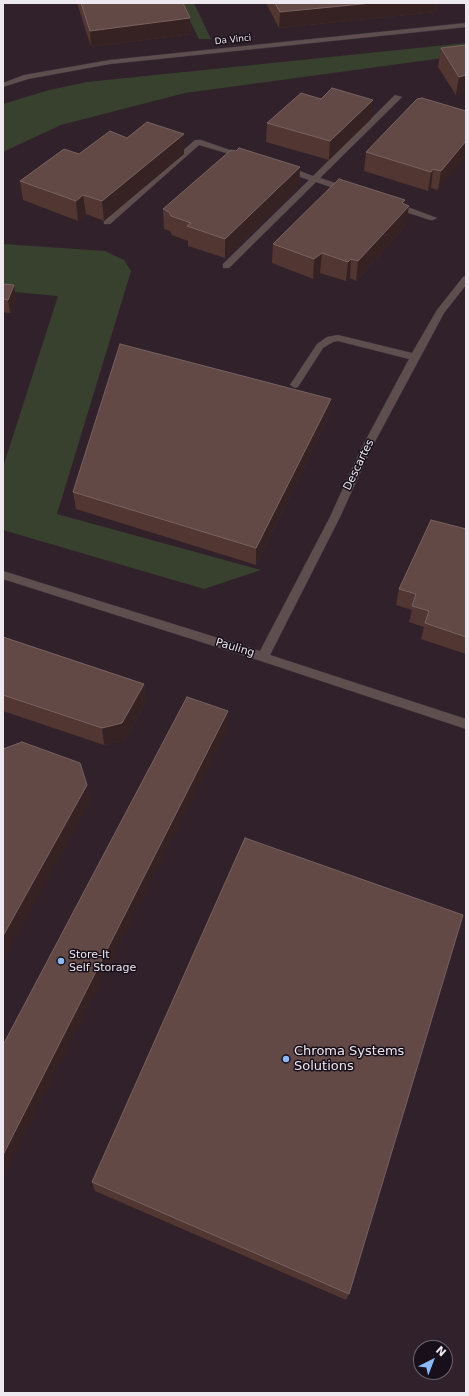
<!DOCTYPE html>
<style>
body{margin:0}
#map{position:relative;width:469px;height:1396px;overflow:hidden;background:#211823;font-family:"DejaVu Sans",sans-serif}
canvas{display:block}
.frame{position:absolute;inset:0;border:4px solid #eee8ef;pointer-events:none}
.north{position:absolute;left:413px;top:1340px;width:40px;height:40px;box-sizing:border-box;background:#170f1a;border:1px solid #6d666f;border-radius:50%;rotate:42deg;font-size:11px;font-weight:700;line-height:16px;text-align:center;color:#eee8ef}
.north::after{content:'';display:block;margin:auto;width:14px;height:18px;background:#89bafc;clip-path:polygon(50% 0,100% 100%,50% 72%,0 100%)}
</style>
<div id="map">
<canvas width="469" height="1396"></canvas>
<div class="frame"></div>
<div class="north">N</div>
</div>
<script>
const context = document.querySelector('canvas').getContext('2d');
context.lineJoin = 'round';
function fillPath(path, color) {
  context.fillStyle = color;
  context.fill(path, 'evenodd');
}
function toPath(rows) {
  const path = new Path2D();
  for (const r of rows) {
    path.moveTo(r[0], r[1]);
    for (let i = 2; i < r.length; i += 2) path.lineTo(r[i], r[i + 1]);
  }
  return path;
}
function stroke(path, color, width, dash) {
  context.strokeStyle = color;
  context.lineWidth = width;
  context.lineCap = dash ? 'butt' : 'round';
  context.setLineDash(dash || []);
  context.stroke(path);
}
function label(font, color, halo, rows, align = 'center') {
  context.font = font + ' "DejaVu Sans",sans-serif';
  context.lineWidth = 3;
  context.setLineDash([]);
  context.textBaseline = 'middle';
  context.strokeStyle = halo;
  context.fillStyle = color;
  for (const [text, x, y, turn = 0] of rows) {
    context.save();
    context.translate(x, y);
    context.rotate((+turn || 0) * Math.PI / 180);
    context.textAlign = isNaN(turn) ? turn : align;
    if (halo) context.strokeText(text, 0, 0);
    context.fillText(text, 0, 0);
    context.restore();
  }
}
fillPath(toPath([
 [3,3,466,3,466,1393,3,1393],
 [421,1348,445,1348,445,1372,421,1372]
]), '#31212b');
fillPath(toPath([
 [181,3,194,3,211,39,199,39],
 [466,43,466,55,185,93,61,125,3,152,3,104,49,90,87,82],
 [3,244,105,251,124,260,131,271,57,514,261,570,204,589,3,530,3,467,58,296,3,291]
]), '#38402e');
const minor = toPath([
 [466,23,466,27,110,64,28,79,3,87,3,83,24,75,110,60,466,23],
 [395,95,402,97,320,178,351,188,351,192,345,192,316,182,229,268,223,268,223,264,309,180,283,171,283,167,289,167,313,176,395,95],
 [195,140,201,140,247,156,243,158,199,145,110,224,104,224,104,220,195,140],
 [391,203,397,203,437,218,433,220,430,220,391,207,391,203],
 [466,276,466,285,444,313,371,449,340,517,270,655,466,719,466,729,261,661,3,579,3,571,260,651,330,517,361,449,409,359,338,341,333,342,323,348,298,387,295,388,290,385,317,344,327,337,338,335,412,353,437,310,463,277,466,276]
]);
stroke(minor, '#3e3540', 1);
fillPath(minor, '#5e4f4e');
fillPath(toPath([
 [77,3,183,3,190,18,191,34,91,47],
 [266,3,438,3,436,12,279,28],
 [466,45,456,95,438,67,441,48],
 [466,111,438,190,431,188,428,191,364,171,366,152],
 [371,119,329,160,266,142,267,123],
 [184,134,184,154,104,221,86,214,78,221,23,200,20,181,127,138],
 [300,167,299,187,225,258,188,246,188,241,172,235,170,231,164,229,163,209],
 [405,200,404,204,406,225,356,281,350,278,346,281,320,273,313,279,272,263,273,244],
 [3,284,16,298,10,313,3,312],
 [329,416,256,565,76,509,73,492],
 [466,529,466,654,421,639,424,627,409,622,412,610,396,605,399,589],
 [3,637,144,684,146,702,125,740,104,745,3,711],
 [92,1182,349,1294,346,1300,95,1191]
]), '#513631');
fillPath(toPath([
 [372,3,438,3,436,12,279,28,280,12],
 [190,18,191,34,91,47,90,31],
 [466,75,466,94,456,95,459,77],
 [373,100,371,119,329,160,330,141],
 [184,134,184,154,104,221,102,201],
 [466,141,466,157,438,190,441,171],
 [300,167,299,187,225,258,225,239],
 [433,169,431,188,428,191,431,172],
 [83,195,86,214,78,221,76,201],
 [405,200,403,212,409,206,406,225,356,281,358,261],
 [322,253,320,273,313,279,314,259],
 [351,259,350,278,346,281,348,262],
 [14,285,16,298,10,313,8,300],
 [331,399,329,416,256,565,256,548],
 [144,684,146,702,125,740,104,745,102,728],
 [228,711,228,729,3,1178,3,1155],
 [87,785,91,802,3,961,3,936]
]), '#372223');
const building = toPath([
 [81,3,183,3,190,18,90,31,81,3],
 [275,3,372,3,280,12,275,3],
 [466,45,466,75,459,77,441,48,466,45],
 [332,88,373,100,330,141,267,123,301,93,321,99,332,88],
 [422,98,466,111,466,141,441,171,433,169,431,172,366,152,417,99,422,98],
 [147,122,184,134,102,201,83,195,76,201,20,181,64,149,79,154,110,131,127,138,147,122],
 [239,148,300,167,225,239,187,226,191,223,171,216,169,212,163,209,231,150,236,151,239,148],
 [339,179,405,200,402,203,409,206,358,261,351,259,348,262,322,253,314,259,273,244,339,179],
 [3,284,14,285,8,300,3,299,3,284],
 [120,344,331,399,256,548,73,492,120,344],
 [431,520,466,529,466,637,425,623,429,611,412,606,416,594,399,589,431,520],
 [3,637,144,684,122,723,102,728,3,695,3,637],
 [187,697,228,711,3,1155,3,1045,187,697],
 [22,742,80,763,87,785,3,936,3,749,22,742],
 [245,838,463,915,349,1294,92,1182,245,838]
]);
fillPath(building, '#624946');
stroke(building, '#786260', 1);
for (const [x, y, r, color] of [
 [61,961,4,"#89bafc"],
 [286,1059,4,"#89bafc"]
]) {
  const dot = new Path2D();
  dot.arc(x, y, r, 0, 2 * Math.PI);
  context.fillStyle = color;
  context.fill(dot);
  stroke(dot, '#170f1a', 1.5);
}
label('9px', '#eee8ef', '#170f1a', [
 ["Da Vinci",233,40,-6]
]);
label('11px', '#eee8ef', '#170f1a', [
 ["Descartes",359,465,-64],
 ["Pauling",235,648,17]
]);
label('11px', '#eee8ef', '#170f1a', [
 ["Store-It",69,955],
 ["Self Storage",69,968]
], 'left');
label('13px', '#eee8ef', '#170f1a', [
 ["Chroma Systems",294,1052],
 ["Solutions",294,1067]
], 'left');
</script>
